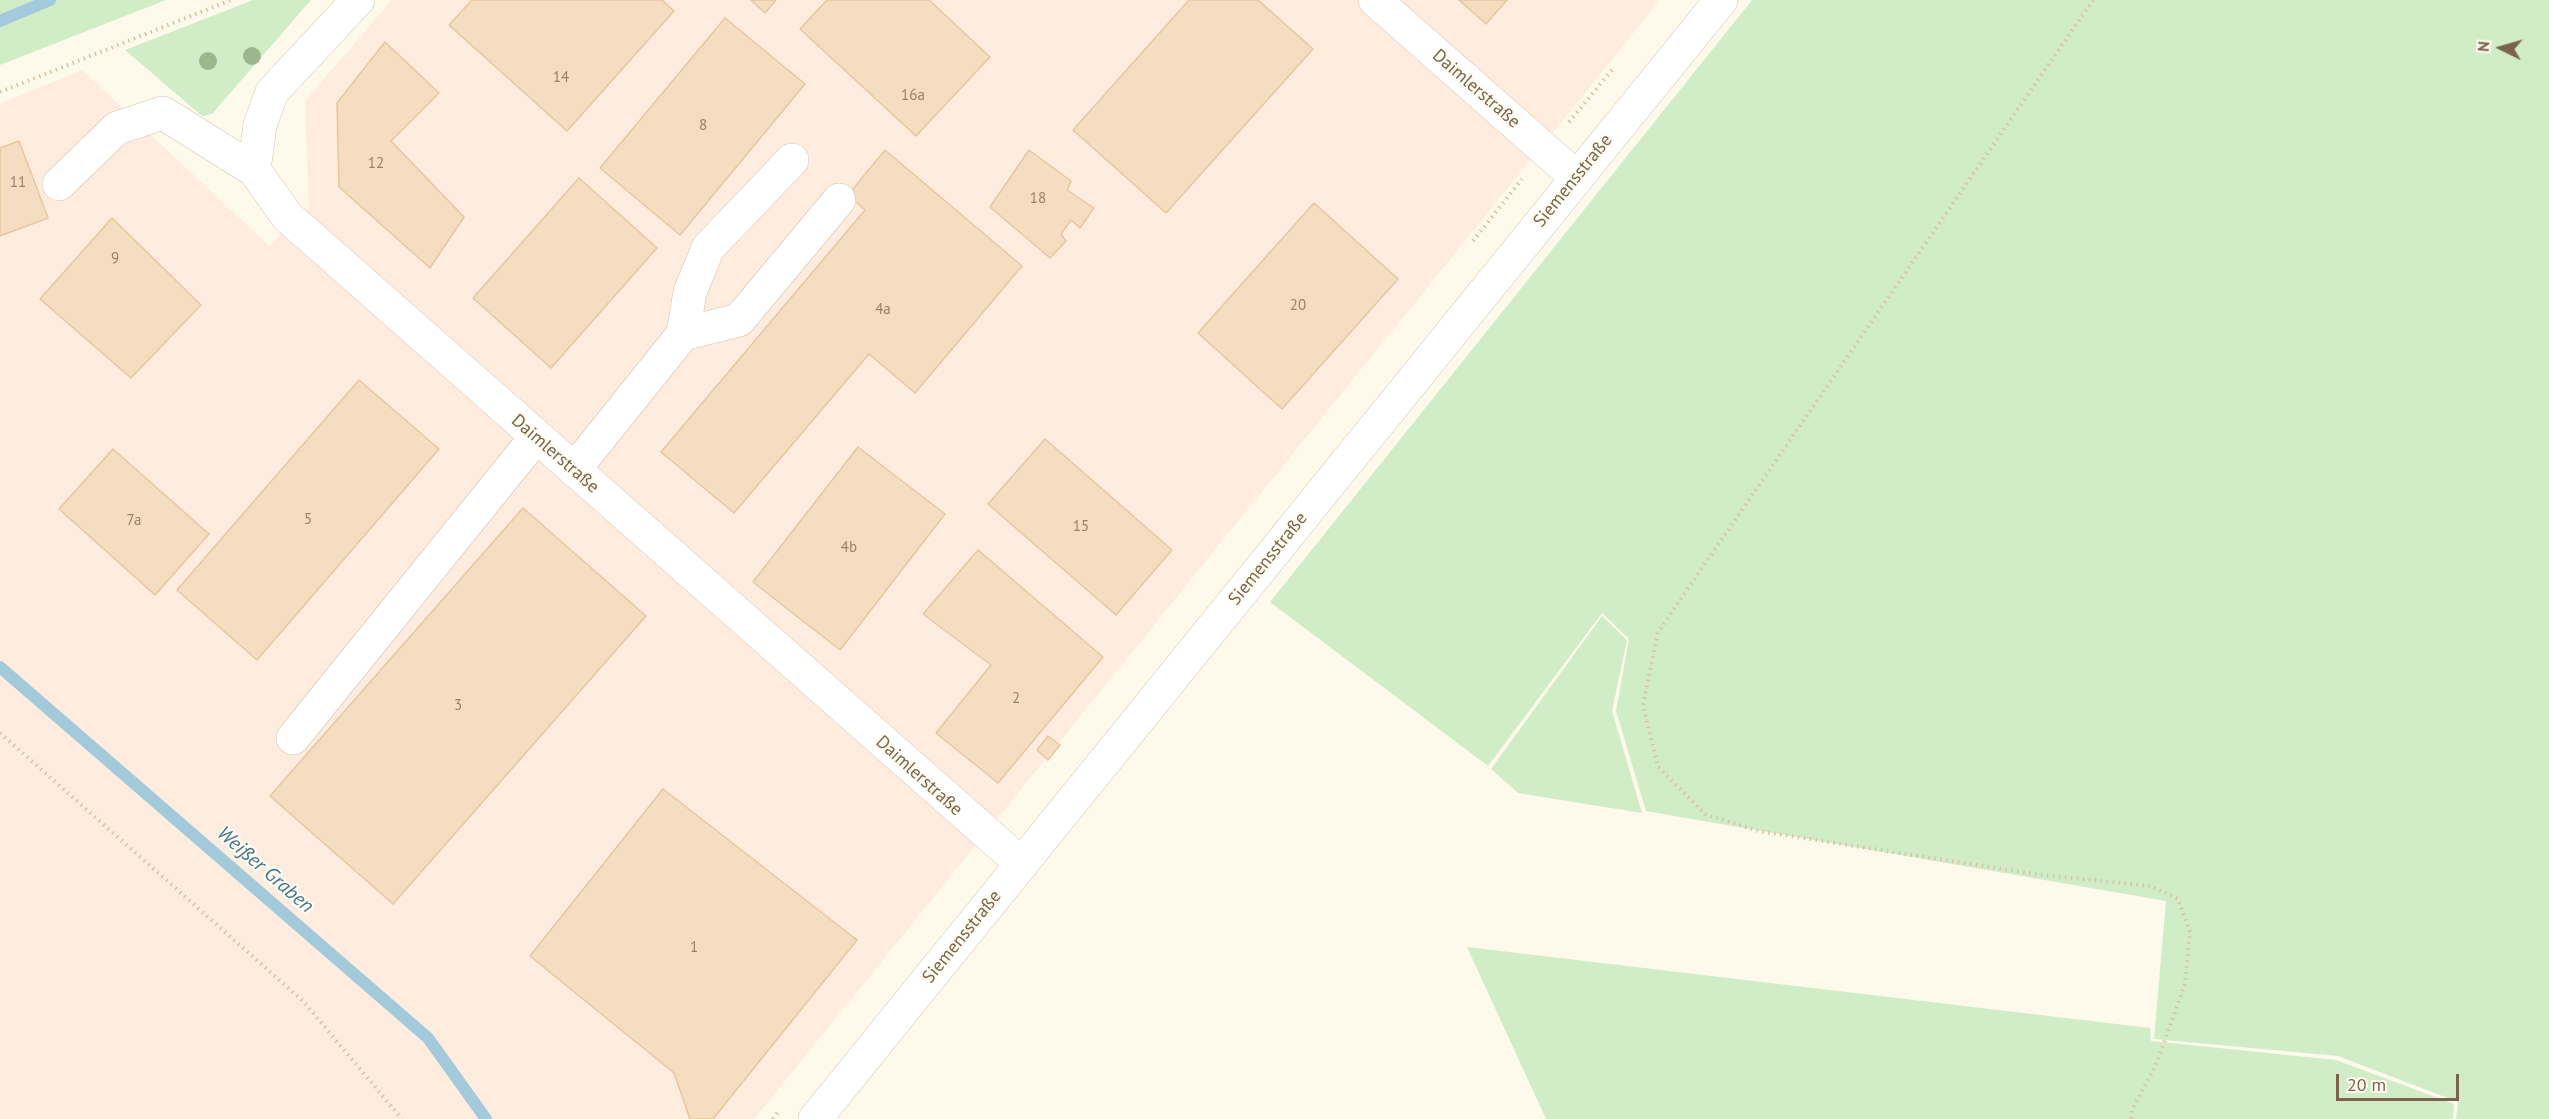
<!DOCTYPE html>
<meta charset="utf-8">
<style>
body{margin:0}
#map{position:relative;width:2549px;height:1119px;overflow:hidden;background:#fdf9eb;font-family:"PT Sans",sans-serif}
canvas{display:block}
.north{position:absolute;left:2471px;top:18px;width:60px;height:60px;-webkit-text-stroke:4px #fffcf2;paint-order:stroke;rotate:275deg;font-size:16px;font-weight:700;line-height:24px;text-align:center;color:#7b634c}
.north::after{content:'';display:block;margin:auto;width:21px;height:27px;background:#7b634c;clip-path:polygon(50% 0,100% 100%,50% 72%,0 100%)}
.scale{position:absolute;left:2336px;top:1074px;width:123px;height:27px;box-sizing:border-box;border:3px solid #7b634c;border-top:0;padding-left:8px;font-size:18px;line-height:21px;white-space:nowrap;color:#7b634c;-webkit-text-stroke:4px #fffcf2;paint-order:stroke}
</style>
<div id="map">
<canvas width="2549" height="1119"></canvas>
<div class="north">N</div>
<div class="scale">20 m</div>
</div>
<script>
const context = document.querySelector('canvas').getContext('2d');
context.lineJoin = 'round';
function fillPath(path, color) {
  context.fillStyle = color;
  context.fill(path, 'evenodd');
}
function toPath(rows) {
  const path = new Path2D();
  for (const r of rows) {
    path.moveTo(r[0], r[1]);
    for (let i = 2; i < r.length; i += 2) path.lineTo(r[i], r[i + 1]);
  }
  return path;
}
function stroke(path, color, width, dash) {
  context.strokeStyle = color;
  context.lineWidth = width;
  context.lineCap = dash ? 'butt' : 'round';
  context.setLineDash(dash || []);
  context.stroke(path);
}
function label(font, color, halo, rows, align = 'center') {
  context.font = font + ' "PT Sans",sans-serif';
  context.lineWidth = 4.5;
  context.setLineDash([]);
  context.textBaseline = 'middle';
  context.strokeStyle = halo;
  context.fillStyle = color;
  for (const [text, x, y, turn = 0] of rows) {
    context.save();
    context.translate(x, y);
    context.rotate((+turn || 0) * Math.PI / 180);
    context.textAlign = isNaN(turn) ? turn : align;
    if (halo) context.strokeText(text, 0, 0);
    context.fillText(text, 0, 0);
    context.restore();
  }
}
fillPath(toPath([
 [392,0,1660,0,754,1119,0,1119,0,104,82,70,269,246,309,208,305,101]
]), '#feecde');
fillPath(toPath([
 [0,0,166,0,0,65],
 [253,0,311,0,212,114,202,116,125,50],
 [1752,0,2549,0,2549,1119,2456,1119,2458,1102,2338,1056,2154,1039,2166,901,1646,811,1616,711,1629,639,1602,613,1488,766,1270,602],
 [1602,616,1627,640,1612,711,1642,813,1518,793,1491,769],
 [1467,947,2150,1028,2151,1041,2336,1060,2454,1104,2453,1119,1546,1119]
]), '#d1edc7');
stroke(toPath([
 [0,21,50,0],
 [0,667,428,1038,486,1119]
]), '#a3cadb', 12);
const building = toPath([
 [472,0,662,0,674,11,567,131,449,25,472,0],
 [751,0,776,0,765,13,751,0],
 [827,0,929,0,990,57,916,136,800,29,827,0],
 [1189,0,1258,0,1313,49,1166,213,1073,130,1189,0],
 [1459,0,1507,0,1486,24,1459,0],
 [725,18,805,84,680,235,600,168,725,18],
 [385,42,439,93,391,141,464,217,430,268,339,187,337,103,385,42],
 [19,141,48,218,0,236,0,148,19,141],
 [885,150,1022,266,915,393,869,354,734,513,661,452,865,210,848,195,885,150],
 [1029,150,1071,181,1067,190,1094,208,1080,228,1071,220,1061,234,1066,241,1050,258,990,207,1029,150],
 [579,178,657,248,551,368,473,298,579,178],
 [1314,203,1398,279,1282,409,1198,333,1314,203],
 [112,218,201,305,131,378,40,299,112,218],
 [359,380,439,449,257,660,177,590,359,380],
 [1045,439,1172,550,1116,615,988,504,1045,439],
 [858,447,945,514,840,650,753,582,858,447],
 [113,449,209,534,155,595,59,509,113,449],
 [523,508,646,616,393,904,270,796,523,508],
 [978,550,1103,657,998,783,936,733,991,665,923,614,978,550],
 [1048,736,1060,745,1048,760,1037,750,1048,736],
 [663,789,857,940,713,1119,690,1119,674,1073,530,956,663,789]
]);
fillPath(building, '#f4ddc1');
stroke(building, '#e7c6a1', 1.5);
const minor = toPath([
 [358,0,272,92,260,125,254,170,288,217,1022,864],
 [1375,0,1576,177],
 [59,184,117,128,163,113,254,170],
 [683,334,739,320,839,200],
 [574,470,683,334,690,292,708,248,792,160],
 [293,738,536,437],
 [815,1119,1721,0]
]);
stroke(minor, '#d1c3af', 34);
stroke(toPath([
 [2093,0,1658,632,1643,705,1658,767,1705,814,1758,831,2035,874,2150,886,2178,899,2190,932,2185,984,2156,1065,2132,1110,2131,1119],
 [0,92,231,0],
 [1569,122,1612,70],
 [1473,241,1522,179],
 [0,733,303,1001,402,1119],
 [773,1119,778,1112]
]), '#dac1a3', 4, [1.5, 4.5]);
stroke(minor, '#fff', 33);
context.fillStyle = '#9cb78e';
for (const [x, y] of [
 [252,56],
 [208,61]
]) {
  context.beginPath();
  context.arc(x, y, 9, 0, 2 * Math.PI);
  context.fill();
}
label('15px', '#998269', null, [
 ["14",561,78],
 ["16a",913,96],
 ["8",703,126],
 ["12",376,164],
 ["11",18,183],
 ["18",1038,199],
 ["9",115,259],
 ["20",1298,306],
 ["4a",883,310],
 ["5",308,520],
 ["7a",134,521],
 ["15",1081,527],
 ["4b",849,548],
 ["2",1016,699],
 ["3",458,706],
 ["1",694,948]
]);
label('18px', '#7b634c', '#fffcf2', [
 ["Daimlerstraße",1476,89,41],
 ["Siemensstraße",1573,181,-51],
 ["Daimlerstraße",555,454,41],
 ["Siemensstraße",1268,559,-51],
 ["Daimlerstraße",919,776,42],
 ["Siemensstraße",962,937,-51]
]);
label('italic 20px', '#44778e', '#fffcf2', [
 ["Weißer Graben",265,870,41]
]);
</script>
